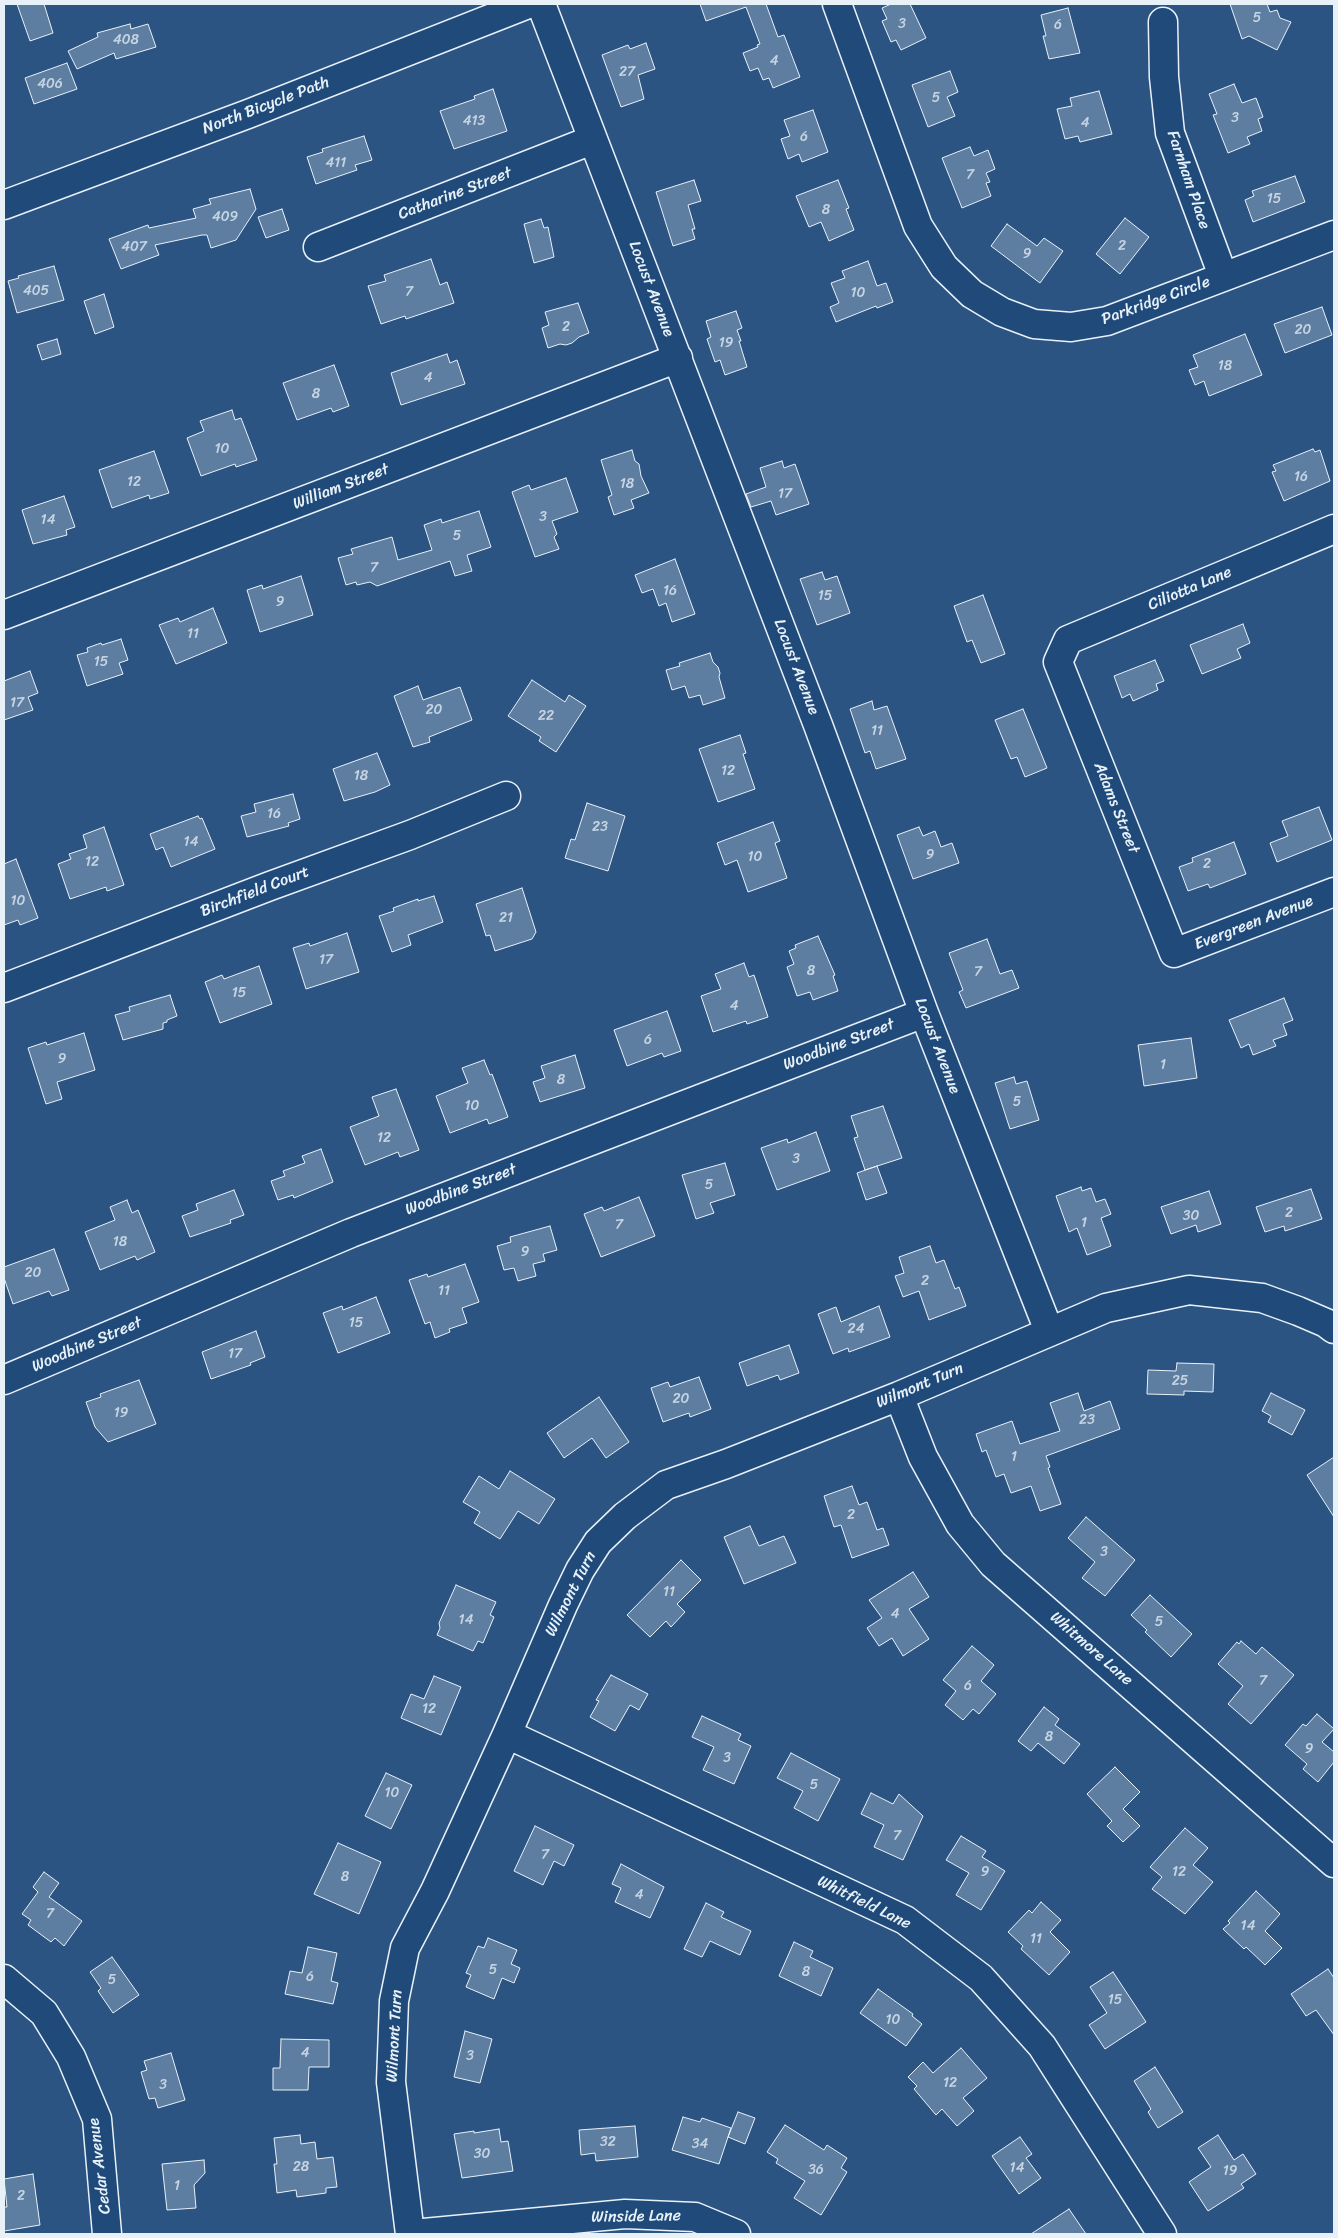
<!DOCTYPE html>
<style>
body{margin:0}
#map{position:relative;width:1338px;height:2238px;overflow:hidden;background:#2b5482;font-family:Sriracha,sans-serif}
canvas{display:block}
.frame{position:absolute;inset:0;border:5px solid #e8f1f8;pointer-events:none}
</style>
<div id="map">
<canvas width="1338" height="2238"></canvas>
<div class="frame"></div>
</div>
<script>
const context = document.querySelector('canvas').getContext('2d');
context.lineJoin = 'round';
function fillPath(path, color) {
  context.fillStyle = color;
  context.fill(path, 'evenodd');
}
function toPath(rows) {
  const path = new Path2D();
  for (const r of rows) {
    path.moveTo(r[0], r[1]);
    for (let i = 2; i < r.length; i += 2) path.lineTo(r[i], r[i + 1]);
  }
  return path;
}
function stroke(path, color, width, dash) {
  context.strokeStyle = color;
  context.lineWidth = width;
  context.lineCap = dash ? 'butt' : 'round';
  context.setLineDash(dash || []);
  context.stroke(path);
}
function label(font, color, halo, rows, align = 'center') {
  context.font = font + ' Sriracha,sans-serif';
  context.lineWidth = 4.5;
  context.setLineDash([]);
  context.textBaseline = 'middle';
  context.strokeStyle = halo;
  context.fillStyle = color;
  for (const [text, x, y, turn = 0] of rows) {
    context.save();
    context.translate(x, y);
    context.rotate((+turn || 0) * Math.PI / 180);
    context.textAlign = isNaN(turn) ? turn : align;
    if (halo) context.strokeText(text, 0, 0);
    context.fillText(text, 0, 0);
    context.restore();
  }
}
const building = toPath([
 [17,4,44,4,53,33,30,41,17,4],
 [700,4,766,4,778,37,784,35,800,77,773,88,769,78,763,80,758,68,750,71,743,53,758,47,757,45,760,44,746,7,706,21,700,4],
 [891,4,910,4,926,38,901,50,896,40,891,42,882,21,887,19,882,8,891,4],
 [1230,4,1267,4,1270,12,1277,10,1280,18,1291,22,1277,50,1249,36,1242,39,1230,4],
 [1068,8,1080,53,1049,59,1043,36,1046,36,1041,15,1068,8],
 [130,24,131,29,148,24,156,47,116,59,114,53,77,69,68,51,98,37,97,33,130,24],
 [646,43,655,69,638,75,644,99,621,107,602,55,628,45,630,49,646,43],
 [67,63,77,89,34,104,25,78,67,63],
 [950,71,958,92,947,97,955,116,928,127,912,85,950,71],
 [1234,84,1242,103,1256,98,1263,117,1258,119,1262,131,1247,137,1250,144,1228,153,1213,115,1217,114,1209,94,1234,84],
 [493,89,507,131,454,149,440,111,475,99,474,96,493,89],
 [1099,91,1112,134,1080,142,1078,136,1065,139,1057,109,1072,106,1070,98,1099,91],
 [813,110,828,152,802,162,799,154,788,159,781,139,790,136,784,120,813,110],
 [364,136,372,160,355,165,357,170,316,184,307,157,323,152,322,149,364,136],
 [970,147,974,156,988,150,995,169,986,173,990,182,986,183,991,196,962,208,942,158,970,147],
 [1295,176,1305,202,1253,222,1245,200,1254,196,1252,191,1295,176],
 [694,180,701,201,688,205,695,229,692,229,695,239,673,246,656,192,694,180],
 [838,180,849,208,846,209,854,230,829,241,821,222,809,227,796,196,838,180],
 [250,189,256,209,236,240,211,248,207,235,202,235,155,245,159,255,121,269,109,239,148,225,149,228,196,218,193,209,211,204,209,199,250,189],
 [282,209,289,230,266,238,258,217,282,209],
 [1125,218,1149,237,1120,274,1096,254,1125,218],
 [541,219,544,228,548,227,554,257,534,263,524,224,541,219],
 [1007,224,1037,246,1044,238,1063,251,1040,283,991,246,1007,224],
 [431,259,440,285,447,282,454,303,406,319,405,316,381,324,368,286,386,281,384,275,431,259],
 [868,261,877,286,886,283,893,302,877,308,876,306,836,322,830,307,839,303,831,283,845,278,842,271,868,261],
 [54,266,64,300,17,313,8,281,19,278,18,276,54,266],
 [104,294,114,327,95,334,84,301,104,294],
 [578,303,589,333,579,337,572,343,566,345,560,344,548,348,542,328,549,325,545,312,578,303],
 [1322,307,1332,335,1285,353,1274,324,1322,307],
 [736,311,742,328,737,330,741,341,739,341,747,367,725,375,720,360,715,362,707,339,711,337,706,321,736,311],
 [1245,334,1262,375,1209,396,1204,381,1195,385,1189,370,1198,367,1193,355,1245,334],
 [57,339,61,354,42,360,37,345,57,339],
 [447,354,450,363,457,360,465,384,401,405,391,373,447,354],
 [334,365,349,406,333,412,331,408,297,420,283,383,334,365],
 [232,410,235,420,241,418,257,460,236,467,235,464,201,476,187,438,204,431,200,421,232,410],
 [1313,449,1315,452,1320,450,1330,481,1284,501,1272,472,1276,471,1273,465,1313,449],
 [632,450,635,461,639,464,641,476,649,493,631,500,634,508,614,515,608,497,612,495,601,460,632,450],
 [154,451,169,493,150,499,149,495,112,508,99,470,154,451],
 [782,461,784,468,795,464,809,504,776,515,771,501,751,507,746,494,766,487,760,468,782,461],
 [566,478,578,512,552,521,557,534,554,537,559,549,535,557,512,492,529,485,531,490,566,478],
 [64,496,75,527,66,530,67,535,33,544,22,510,64,496],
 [479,511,491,547,467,555,472,571,455,576,450,561,377,586,370,582,357,585,356,582,346,585,338,558,353,554,351,549,392,537,398,560,432,550,424,525,441,519,442,523,479,511],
 [675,559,695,614,672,622,666,603,659,606,653,589,642,593,635,575,675,559],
 [822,572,825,580,837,576,850,613,817,625,800,579,822,572],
 [301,576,313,615,260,632,247,590,262,585,263,589,301,576],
 [983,595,1005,654,981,663,972,640,967,642,954,606,983,595],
 [213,608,227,643,176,664,159,625,178,618,180,622,213,608],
 [1243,624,1250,643,1237,649,1241,658,1202,674,1190,645,1243,624],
 [121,639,128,660,119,663,123,674,87,686,77,655,88,652,87,648,101,643,102,645,121,639],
 [710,653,713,662,718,667,720,673,719,677,725,698,703,705,700,695,689,698,685,686,672,690,666,670,680,666,679,663,710,653],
 [1155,660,1164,681,1156,684,1158,690,1133,701,1130,694,1122,698,1114,676,1155,660],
 [30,671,38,693,28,697,33,710,4,720,4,681,30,671],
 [532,680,565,702,569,695,586,706,556,752,539,741,541,737,508,716,532,680],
 [418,686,423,700,460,687,472,720,429,737,430,742,413,747,394,696,418,686],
 [872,701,874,710,887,706,906,759,876,769,870,751,865,753,850,709,872,701],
 [1023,709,1047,768,1025,777,1017,757,1011,759,995,720,1023,709],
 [740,735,746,753,743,754,755,789,718,802,699,749,740,735],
 [377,753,390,785,375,792,344,801,333,769,377,753],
 [293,794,300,819,288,823,289,826,247,837,241,816,256,812,254,804,293,794],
 [587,803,625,816,608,871,565,858,571,839,575,840,587,803],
 [1319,807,1332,840,1277,862,1270,843,1288,836,1282,821,1319,807],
 [198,816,200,819,202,818,215,849,171,867,163,847,156,850,150,834,198,816],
 [773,822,780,841,775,843,787,878,748,892,737,860,725,865,717,843,773,822],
 [104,827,124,885,107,891,106,887,70,899,58,864,71,859,69,854,87,848,83,835,104,827],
 [919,827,923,836,935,831,941,847,952,843,959,863,913,879,897,835,919,827],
 [1234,842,1246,874,1210,888,1208,884,1188,891,1179,867,1193,862,1192,858,1234,842],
 [16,859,38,918,20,925,18,920,4,925,4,864,16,859],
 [522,888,536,932,532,939,495,951,490,935,486,936,476,904,522,888],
 [434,896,443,922,408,935,411,945,392,952,379,916,394,911,393,908,418,899,418,901,434,896],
 [347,933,359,972,306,989,293,948,309,943,310,946,347,933],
 [818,936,835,975,833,976,838,991,813,1000,810,992,797,996,787,967,794,964,789,951,796,948,795,945,818,936],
 [987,939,1000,974,1012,970,1019,988,966,1008,959,992,963,990,949,953,987,939],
 [744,963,749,977,754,975,768,1017,747,1024,746,1021,713,1032,701,996,721,989,715,974,744,963],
 [259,966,272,1004,220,1023,205,982,222,975,224,979,259,966],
 [170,995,177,1016,167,1020,167,1022,163,1023,163,1029,123,1040,115,1015,130,1011,129,1007,170,995],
 [1284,998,1293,1020,1283,1024,1287,1035,1273,1040,1276,1046,1253,1055,1249,1044,1241,1048,1229,1020,1284,998],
 [667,1011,681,1051,664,1057,662,1053,627,1066,614,1030,667,1011],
 [84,1033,95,1070,57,1082,62,1099,46,1104,28,1048,46,1042,47,1045,84,1033],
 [1191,1038,1197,1078,1144,1086,1138,1045,1191,1038],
 [575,1055,585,1088,540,1102,533,1082,545,1078,541,1066,575,1055],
 [484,1060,490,1075,492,1074,508,1117,489,1124,487,1119,450,1133,436,1096,468,1083,462,1068,484,1060],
 [1014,1077,1016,1084,1027,1081,1039,1120,1010,1129,995,1083,1014,1077],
 [396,1089,419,1150,400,1157,398,1152,365,1165,350,1127,379,1116,372,1097,396,1089],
 [883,1106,902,1158,865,1170,854,1138,858,1137,851,1116,883,1106],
 [816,1132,830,1171,777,1190,761,1148,787,1139,788,1143,816,1132],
 [321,1149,333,1182,294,1198,293,1195,278,1200,271,1181,285,1176,283,1171,305,1163,302,1156,321,1149],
 [725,1163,735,1195,710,1203,714,1213,696,1219,682,1175,725,1163],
 [877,1166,887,1193,866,1200,857,1173,877,1166],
 [1081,1187,1082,1191,1091,1188,1096,1202,1105,1199,1111,1214,1101,1218,1111,1246,1087,1255,1077,1228,1069,1232,1056,1196,1081,1187],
 [1311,1189,1322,1219,1285,1231,1284,1226,1265,1232,1256,1207,1311,1189],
 [234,1190,244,1215,230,1220,231,1223,190,1237,182,1216,198,1210,196,1204,234,1190],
 [1209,1191,1221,1224,1198,1232,1196,1225,1171,1234,1161,1207,1209,1191],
 [639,1197,655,1236,601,1257,584,1214,602,1207,604,1211,639,1197],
 [127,1200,132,1213,138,1210,155,1252,137,1260,135,1256,100,1270,85,1232,115,1220,110,1207,127,1200],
 [550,1226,557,1250,543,1254,545,1261,533,1264,536,1276,518,1281,514,1268,504,1270,497,1246,511,1242,510,1237,550,1226],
 [930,1246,936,1263,944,1260,955,1289,959,1287,966,1306,929,1320,919,1291,903,1297,895,1276,904,1273,899,1257,930,1246],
 [54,1249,69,1290,52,1296,49,1291,13,1304,4,1278,4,1267,54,1249],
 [465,1264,479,1302,462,1308,467,1323,449,1329,450,1332,435,1338,430,1322,425,1324,409,1280,427,1274,428,1277,465,1264],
 [376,1297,390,1333,338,1353,323,1313,342,1306,343,1310,376,1297],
 [879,1306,890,1337,849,1352,848,1348,833,1354,818,1314,836,1307,841,1322,879,1306],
 [256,1331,265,1357,250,1363,251,1365,211,1379,202,1352,256,1331],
 [789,1345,799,1373,780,1380,778,1375,747,1386,739,1363,789,1345],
 [1177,1363,1214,1364,1213,1392,1184,1391,1184,1395,1147,1394,1148,1370,1176,1371,1177,1363],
 [699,1377,711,1409,690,1417,689,1413,663,1422,651,1388,668,1382,670,1387,699,1377],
 [139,1380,156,1424,108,1442,95,1427,86,1402,101,1397,100,1394,139,1380],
 [1078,1393,1084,1411,1110,1401,1120,1429,1046,1456,1050,1467,1048,1468,1061,1504,1040,1511,1031,1486,1011,1493,1004,1474,996,1477,986,1450,982,1452,976,1434,1012,1421,1020,1444,1060,1431,1050,1403,1078,1393],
 [1271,1393,1305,1410,1292,1435,1268,1422,1271,1416,1262,1411,1271,1393],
 [599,1397,629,1442,606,1458,592,1438,564,1458,547,1433,599,1397],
 [1334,1457,1334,1517,1307,1475,1334,1457],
 [510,1471,555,1499,539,1524,518,1511,500,1539,474,1523,480,1512,463,1502,479,1476,499,1489,510,1471],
 [852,1486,859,1505,867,1502,877,1530,883,1528,889,1545,852,1558,841,1525,834,1527,824,1496,852,1486],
 [1086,1517,1135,1560,1105,1596,1082,1578,1095,1562,1068,1538,1086,1517],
 [750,1526,759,1546,784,1536,796,1563,744,1584,724,1537,750,1526],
 [681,1560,701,1580,677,1604,685,1612,671,1627,666,1621,650,1637,627,1615,681,1560],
 [913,1572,929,1597,909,1609,929,1639,903,1656,892,1638,879,1646,867,1628,882,1618,869,1600,913,1572],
 [456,1585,496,1602,490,1615,494,1617,483,1643,478,1641,473,1651,437,1635,440,1628,439,1623,456,1585],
 [1150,1595,1192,1634,1171,1657,1145,1632,1147,1630,1131,1615,1150,1595],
 [1241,1641,1256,1654,1262,1647,1294,1675,1251,1724,1228,1704,1243,1686,1218,1664,1237,1642,1239,1644,1241,1641],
 [972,1646,994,1665,981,1681,996,1694,979,1714,973,1709,963,1720,945,1705,956,1691,943,1680,972,1646],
 [611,1675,648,1694,639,1710,630,1705,615,1731,590,1717,599,1701,596,1700,611,1675],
 [434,1676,461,1687,441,1735,401,1718,411,1694,424,1699,434,1676],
 [1044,1707,1059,1719,1055,1725,1080,1744,1064,1764,1038,1743,1031,1751,1018,1741,1044,1707],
 [1317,1714,1334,1729,1322,1742,1334,1752,1334,1762,1318,1782,1303,1769,1307,1764,1285,1745,1303,1724,1306,1726,1317,1714],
 [702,1716,741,1734,738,1740,751,1746,734,1784,703,1770,714,1747,692,1737,702,1716],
 [791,1753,840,1779,818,1821,794,1808,803,1791,777,1778,791,1753],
 [1115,1767,1140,1792,1123,1809,1140,1826,1123,1842,1107,1826,1112,1821,1087,1794,1115,1767],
 [386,1773,412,1785,391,1829,365,1816,386,1773],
 [871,1793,893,1804,899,1794,923,1816,903,1860,874,1847,884,1825,861,1814,871,1793],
 [535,1826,574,1845,564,1866,554,1861,543,1885,514,1871,535,1826],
 [1185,1828,1208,1848,1193,1865,1213,1882,1185,1914,1152,1889,1162,1877,1150,1867,1185,1828],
 [961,1836,986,1851,982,1857,1005,1871,981,1910,956,1895,969,1873,946,1860,961,1836],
 [338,1843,381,1862,359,1914,314,1894,338,1843],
 [621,1864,664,1887,650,1918,615,1902,621,1888,612,1884,621,1864],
 [44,1872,59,1883,49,1897,82,1921,64,1946,55,1938,51,1942,28,1925,31,1920,22,1914,38,1892,33,1887,44,1872],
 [1256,1891,1280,1914,1265,1931,1282,1948,1265,1965,1246,1947,1244,1949,1223,1929,1230,1923,1228,1921,1256,1891],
 [1041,1902,1061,1920,1050,1932,1070,1952,1049,1975,1021,1949,1023,1946,1008,1932,1029,1910,1032,1913,1041,1902],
 [706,1903,724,1912,721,1917,751,1931,740,1955,710,1941,702,1957,684,1949,706,1903],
 [488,1938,517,1950,511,1964,520,1968,514,1983,502,1978,494,1999,466,1987,471,1975,466,1973,478,1946,484,1948,488,1938],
 [794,1942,813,1951,810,1957,833,1968,821,1996,779,1976,794,1942],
 [308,1947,337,1953,331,1981,338,1983,333,2004,285,1994,290,1971,302,1973,308,1947],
 [112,1957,139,1995,113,2013,98,1991,101,1988,90,1972,112,1957],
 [1328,1969,1334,1978,1334,2035,1316,2010,1306,2016,1291,1994,1328,1969],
 [1113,1972,1146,2022,1105,2049,1089,2025,1107,2013,1090,1987,1113,1972],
 [878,1989,913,2014,912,2016,922,2024,906,2046,860,2013,878,1989],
 [465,2031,492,2039,480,2083,454,2077,465,2031],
 [281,2039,329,2040,329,2067,309,2067,308,2090,273,2090,273,2068,280,2068,281,2039],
 [961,2048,987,2078,963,2098,974,2111,957,2126,942,2109,936,2115,914,2089,917,2086,908,2077,923,2062,933,2073,961,2048],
 [171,2053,185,2100,158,2108,155,2098,149,2099,141,2072,147,2070,144,2061,171,2053],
 [1155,2067,1183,2112,1158,2128,1148,2112,1151,2109,1134,2081,1155,2067],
 [738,2112,755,2118,745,2144,728,2137,738,2112],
 [683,2117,700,2122,702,2118,731,2128,719,2164,672,2150,683,2117],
 [785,2125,824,2150,827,2145,847,2158,841,2168,847,2172,821,2215,794,2198,805,2181,776,2163,778,2159,767,2152,785,2125],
 [635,2126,638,2157,596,2161,595,2153,581,2155,579,2130,635,2126],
 [499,2129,501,2142,508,2141,513,2171,462,2178,454,2134,474,2131,474,2133,499,2129],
 [300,2135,301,2144,315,2142,317,2159,333,2157,337,2187,326,2188,326,2193,297,2197,296,2190,277,2193,274,2164,277,2164,274,2138,300,2135],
 [1218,2135,1234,2160,1243,2154,1256,2174,1241,2184,1244,2188,1208,2211,1189,2182,1211,2167,1198,2148,1218,2135],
 [1020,2137,1032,2154,1026,2158,1041,2178,1019,2194,992,2156,1020,2137],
 [204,2160,205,2173,194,2185,196,2208,167,2210,162,2164,204,2160],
 [33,2174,40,2225,4,2231,4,2207,7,2207,4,2179,33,2174],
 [1069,2209,1086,2234,1031,2234,1069,2209]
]);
fillPath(building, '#5d7da1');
stroke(building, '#e8f1f8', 1);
const minor = toPath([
 [541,4,818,725,924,1013,1049,1331],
 [837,4,918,226,944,267,972,294,1002,312,1034,324,1071,327,1107,321,1334,235],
 [1163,22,1164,77,1170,133,1223,276],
 [4,205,248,114,528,4],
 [318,247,592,140],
 [1334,529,1068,640,1058,662,1174,953,1334,892],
 [4,615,678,358],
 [4,988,270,886,410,835,506,796],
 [4,1380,351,1233,924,1013],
 [899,1396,923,1457,960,1524,993,1564,1334,1863],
 [507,1734,905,1920,981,1978,1042,2046,1162,2234],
 [4,1979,44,2013,71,2057,97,2119,107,2234],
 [410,2234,391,2082,394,2001,405,1948,435,1891,507,1734,563,1605,580,1570,598,1542,625,1516,666,1485,726,1464,899,1396,1106,1308,1189,1290,1262,1298,1298,1311,1326,1323,1334,1329],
 [413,2234,625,2214,695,2217,736,2234]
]);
stroke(minor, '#e8f1f8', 31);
stroke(minor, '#1f4a7a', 28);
label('14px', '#c5d4e2', null, [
 ["5",1257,18],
 ["3",902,24],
 ["6",1058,25],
 ["408",126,40],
 ["4",774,61],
 ["27",627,72],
 ["406",50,84],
 ["5",936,98],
 ["3",1235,118],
 ["413",474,121],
 ["4",1085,123],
 ["6",804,137],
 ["411",336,163],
 ["7",970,175],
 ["15",1274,199],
 ["8",826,210],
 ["409",225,217],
 ["2",1122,246],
 ["407",134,247],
 ["9",1027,254],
 ["405",36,291],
 ["7",409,292],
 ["10",858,293],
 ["2",566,327],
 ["20",1303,330],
 ["19",726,343],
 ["18",1225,366],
 ["4",428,378],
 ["8",316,394],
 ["10",222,449],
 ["16",1301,477],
 ["12",134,482],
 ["18",627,484],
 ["17",785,494],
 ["3",543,517],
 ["14",48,520],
 ["5",457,536],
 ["7",374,568],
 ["16",670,591],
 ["15",825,596],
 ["9",280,602],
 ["11",193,634],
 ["15",101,662],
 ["17",17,703],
 ["20",434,710],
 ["22",546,716],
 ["11",877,731],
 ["12",728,771],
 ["18",361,776],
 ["16",274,814],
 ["23",600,827],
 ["14",191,842],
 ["9",930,855],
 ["10",755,857],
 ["12",92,862],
 ["2",1207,864],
 ["10",18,901],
 ["21",506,918],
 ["17",326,960],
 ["8",811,971],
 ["7",978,972],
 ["15",239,993],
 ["4",734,1006],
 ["6",648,1040],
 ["9",62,1059],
 ["1",1163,1065],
 ["8",561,1080],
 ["5",1017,1102],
 ["10",472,1106],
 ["12",384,1138],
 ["3",796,1159],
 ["5",709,1185],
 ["2",1289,1213],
 ["30",1191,1216],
 ["1",1084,1223],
 ["7",619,1225],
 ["18",120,1242],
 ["9",525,1252],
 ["20",33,1273],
 ["2",925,1281],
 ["11",444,1291],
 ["15",356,1323],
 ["24",856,1329],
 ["17",235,1354],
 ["25",1180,1381],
 ["20",681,1399],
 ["19",121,1413],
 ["23",1087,1420],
 ["1",1014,1457],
 ["2",851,1515],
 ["3",1104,1552],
 ["11",669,1592],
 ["4",895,1614],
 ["14",466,1620],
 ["5",1159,1622],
 ["7",1263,1681],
 ["6",968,1686],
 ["12",429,1709],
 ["8",1049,1737],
 ["9",1309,1749],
 ["3",727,1758],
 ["5",814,1785],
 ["10",392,1793],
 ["7",897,1836],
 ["7",545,1855],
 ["9",985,1872],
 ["12",1179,1872],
 ["8",345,1877],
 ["4",639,1895],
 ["7",50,1914],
 ["14",1248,1926],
 ["11",1036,1939],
 ["5",493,1970],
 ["8",806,1972],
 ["6",310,1977],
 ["5",112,1980],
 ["15",1115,2000],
 ["10",893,2020],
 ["4",305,2053],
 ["3",470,2056],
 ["12",950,2083],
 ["3",163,2085],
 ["32",608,2142],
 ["34",700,2144],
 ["30",482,2154],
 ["28",301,2167],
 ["14",1017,2168],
 ["36",816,2170],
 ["19",1230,2171],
 ["1",177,2186],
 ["2",21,2196]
]);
label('16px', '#e8f1f8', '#1f4a7a', [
 ["North Bicycle Path",266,106,-21],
 ["Farnham Place",1188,180,71],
 ["Catharine Street",455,194,-21],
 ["Locust Avenue",651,289,69],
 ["Parkridge Circle",1156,301,-20],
 ["William Street",341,487,-21],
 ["Ciliotta Lane",1190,589,-23],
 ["Locust Avenue",796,667,69],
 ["Adams Street",1116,808,68],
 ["Birchfield Court",255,892,-21],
 ["Evergreen Avenue",1254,923,-21],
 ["Woodbine Street",839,1045,-21],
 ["Locust Avenue",937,1046,69],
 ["Woodbine Street",461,1190,-21],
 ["Woodbine Street",87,1345,-23],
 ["Wilmont Turn",920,1386,-23],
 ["Wilmont Turn",571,1594,-63],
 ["Whitmore Lane",1091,1649,41],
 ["Whitfield Lane",864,1903,26],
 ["Wilmont Turn",395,2036,-87],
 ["Cedar Avenue",100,2166,-97],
 ["Winside Lane",636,2217,-1]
]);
</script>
